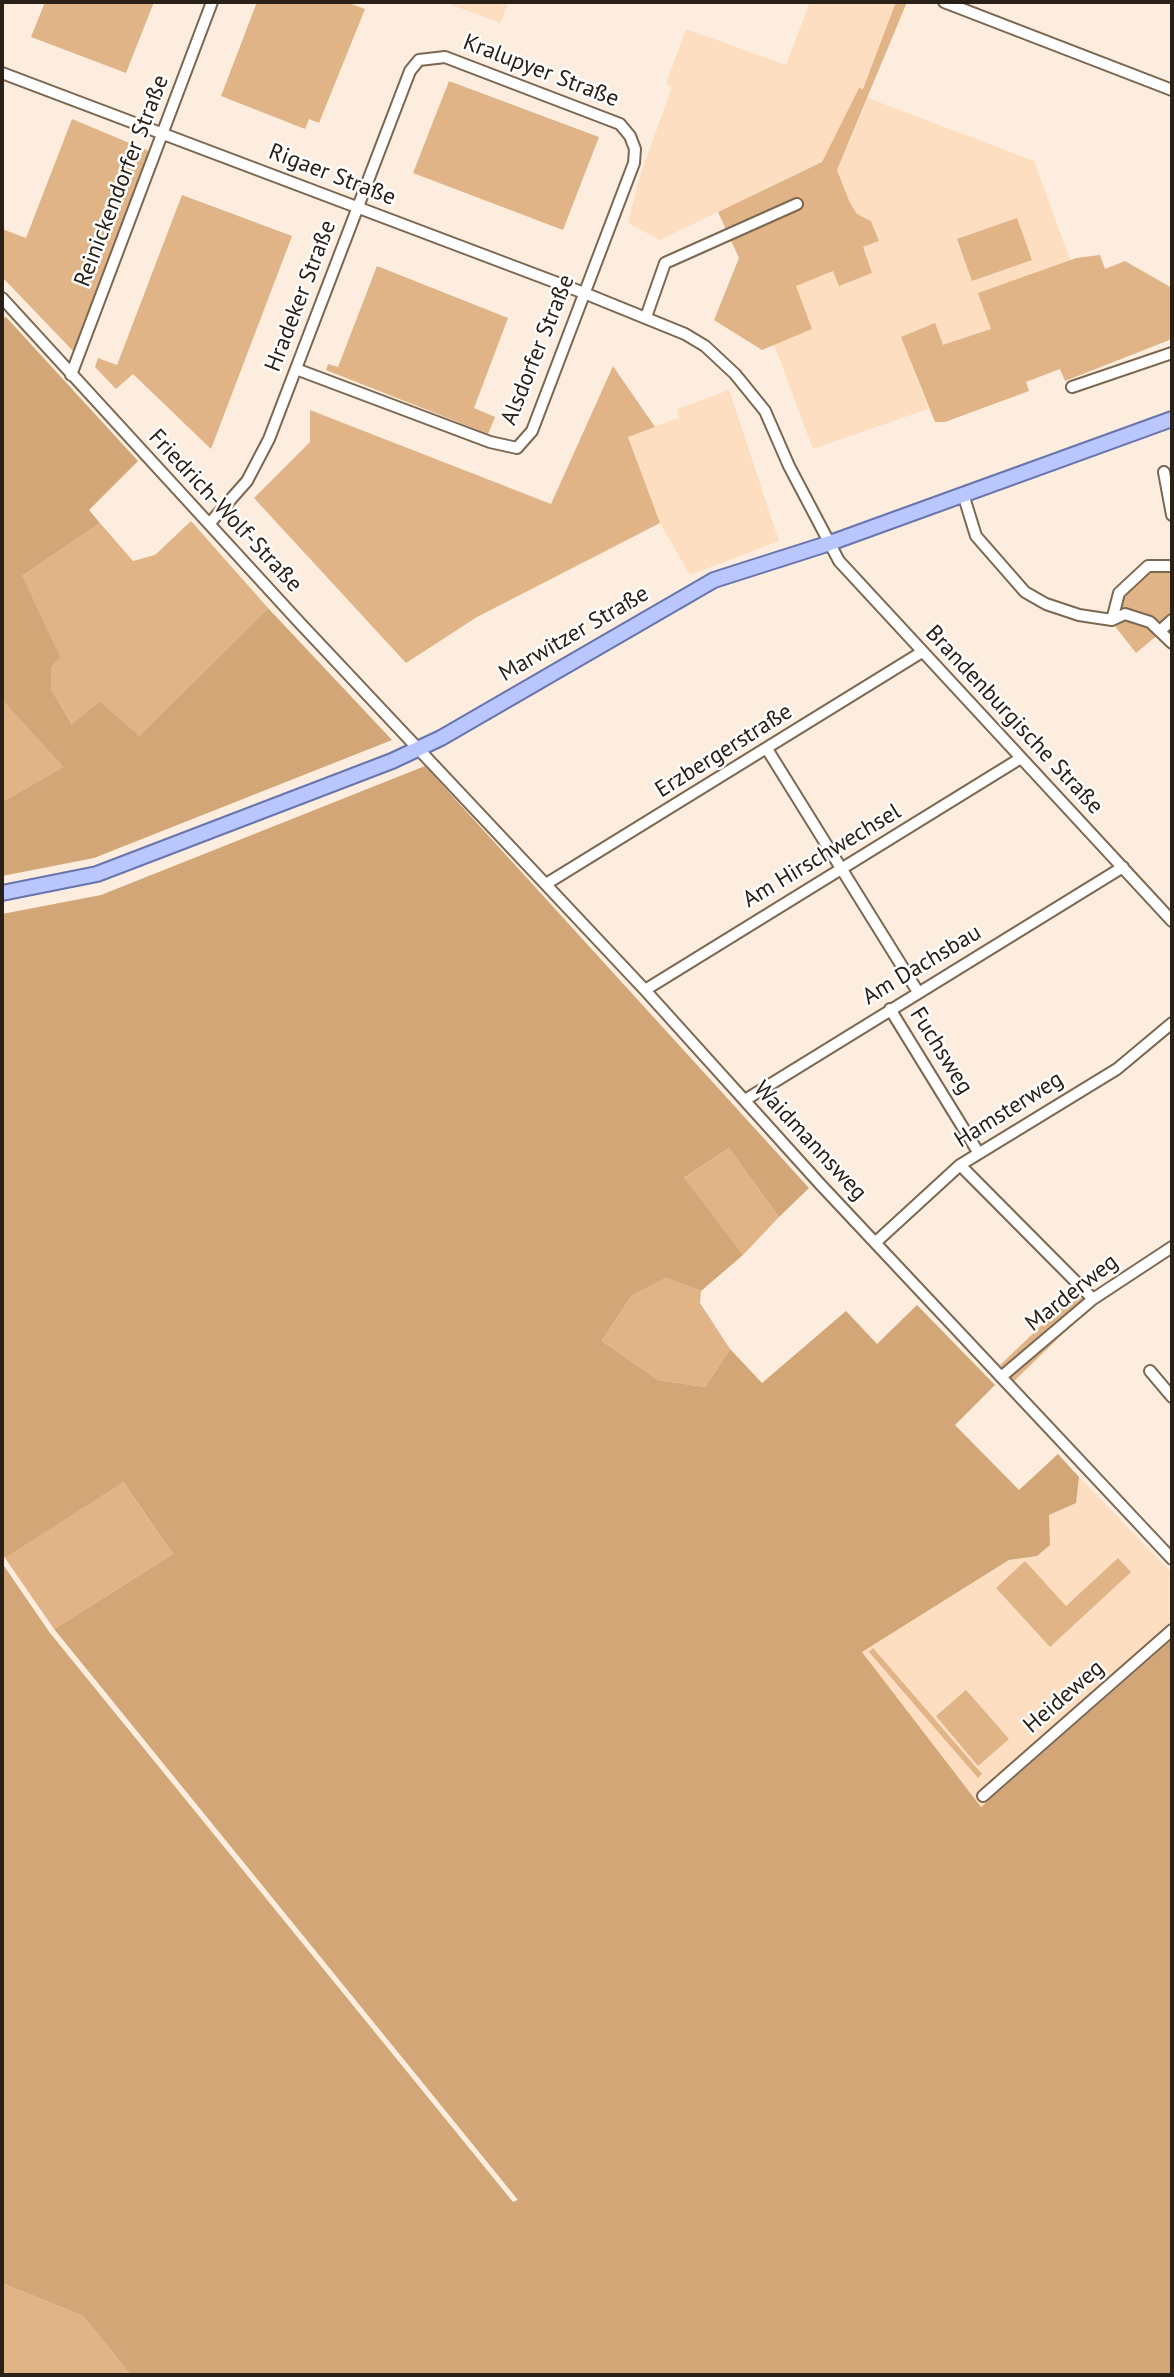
<!DOCTYPE html>
<meta charset="utf-8">
<style>
body{margin:0}
#map{position:relative;width:1174px;height:2377px;overflow:hidden;background:#fcedde;font-family:"PT Sans",sans-serif}
canvas{display:block}
.frame{position:absolute;inset:0;border:4px solid #292017;pointer-events:none}
</style>
<div id="map">
<canvas width="1174" height="2377"></canvas>
<div class="frame"></div>
</div>
<script>
const context = document.querySelector('canvas').getContext('2d');
context.lineJoin = 'round';
function fillPath(path, color) {
  context.fillStyle = color;
  context.fill(path, 'evenodd');
}
function toPath(rows) {
  const path = new Path2D();
  for (const r of rows) {
    path.moveTo(r[0], r[1]);
    for (let i = 2; i < r.length; i += 2) path.lineTo(r[i], r[i + 1]);
  }
  return path;
}
function stroke(path, color, width, dash) {
  context.strokeStyle = color;
  context.lineWidth = width;
  context.lineCap = dash ? 'butt' : 'round';
  context.setLineDash(dash || []);
  context.stroke(path);
}
function label(font, color, halo, rows, align = 'center') {
  context.font = font + ' "PT Sans",sans-serif';
  context.lineWidth = 5;
  context.setLineDash([]);
  context.textBaseline = 'middle';
  context.strokeStyle = halo;
  context.fillStyle = color;
  for (const [text, x, y, turn = 0] of rows) {
    context.save();
    context.translate(x, y);
    context.rotate((+turn || 0) * Math.PI / 180);
    context.textAlign = isNaN(turn) ? turn : align;
    if (halo) context.strokeText(text, 0, 0);
    context.fillText(text, 0, 0);
    context.restore();
  }
}
fillPath(toPath([
 [444,2,509,2,500,23],
 [810,2,896,2,863,90,859,89,822,162,660,240,628,223,640,176,672,87,666,84,686,29,786,65],
 [868,98,1034,161,1070,260,979,293,991,329,942,346,902,337,928,409,813,449,774,344,811,329,795,286,833,271,862,247,879,241,871,221,857,214,850,203,837,170],
 [729,390,779,541,690,575,660,523,628,436,679,418,677,409],
 [1079,1477,1172,1573,1172,1639,981,1807,862,1652,1010,1560,1037,1556,1050,1545,1049,1515,1076,1503]
]), '#fddec0');
fillPath(toPath([
 [45,2,154,2,126,73,31,37],
 [257,2,346,2,365,9,319,123,309,119,305,129,221,96],
 [896,2,907,2,837,170,850,203,857,214,871,221,879,241,863,247,872,273,839,286,833,271,796,286,812,329,762,350,714,320,739,258,718,212,822,162,859,88,863,89],
 [449,81,599,137,563,230,413,173],
 [72,119,151,152,74,352,2,277,2,229,26,238],
 [182,195,292,236,211,449,133,374,116,389,95,367,98,358,117,365],
 [1017,218,1032,260,972,281,957,239],
 [1100,255,1105,269,1125,261,1172,288,1172,339,1065,381,1060,369,1026,382,1029,391,945,422,935,422,901,337,935,323,943,345,991,329,978,293,1076,258],
 [377,266,508,318,474,408,495,417,488,434,326,370,328,364,338,367],
 [613,366,655,427,628,437,660,523,477,617,406,663,254,498,310,442,310,410,551,504],
 [191,521,268,608,139,736,73,725,51,689,51,667,22,576,100,523,133,561,155,555],
 [1172,559,1172,647,1160,633,1136,653,1107,616,1115,591,1144,563],
 [2,700,63,767,2,802],
 [729,1148,779,1217,743,1255,683,1179],
 [666,1278,701,1291,700,1303,730,1349,705,1387,658,1380,602,1341,631,1296],
 [1085,1284,1099,1299,1014,1381,1000,1365],
 [122,1481,173,1554,54,1629,5,1558],
 [1118,1558,1131,1572,1050,1647,996,1588,1025,1561,1066,1606],
 [873,1648,982,1774,978,1778,869,1652],
 [966,1690,1009,1739,978,1766,936,1716],
 [2,2283,83,2316,131,2375,2,2375]
]), '#e0b486');
fillPath(toPath([
 [6,317,138,461,89,510,100,523,22,576,60,657,51,667,51,689,72,724,100,702,139,736,268,608,392,740,94,858,2,876,2,802,63,767,2,700,2,319],
 [425,766,809,1188,779,1217,729,1148,684,1178,743,1255,701,1291,666,1278,631,1296,602,1341,658,1380,705,1387,730,1349,762,1383,846,1311,877,1344,917,1305,995,1385,955,1425,1019,1490,1058,1454,1079,1477,1076,1503,1049,1515,1050,1545,1037,1556,1009,1560,862,1652,981,1807,1172,1639,1172,2375,131,2375,83,2316,2,2283,2,1563,50,1633,513,2202,518,2200,54,1629,173,1554,123,1482,5,1558,2,1553,2,914,101,895]
]), '#d3a677');
const minor = toPath([
 [944,2,1172,90],
 [2,73,584,293,685,334,705,346,735,374,765,411,789,466,839,561,1172,921],
 [2,298,299,622,645,990,820,1184,1172,1559],
 [646,317,665,263,797,204],
 [71,375,212,2],
 [1072,387,1172,353],
 [1164,472,1172,515],
 [963,494,976,536,1025,592,1046,604,1079,615,1112,620,1125,614,1150,622,1172,643],
 [209,524,247,481,269,439,410,71,419,60,445,57,620,124,630,136,635,149,634,163,532,431,517,448,490,442,296,369],
 [1112,620,1119,593,1148,566,1172,566],
 [1161,630,1172,620],
 [767,749,918,992],
 [546,884,922,652],
 [645,990,1021,758],
 [890,1009,978,1152],
 [745,1100,1123,867],
 [960,1165,1093,1299],
 [876,1242,960,1165,1117,1069,1172,1023],
 [1150,1371,1172,1397],
 [1001,1377,1093,1299,1172,1247],
 [983,1796,1172,1630]
]);
const major = toPath([
 [2,893,97,874,392,761,441,738,714,580,830,543,1172,419]
]);
stroke(minor, '#7c6751', 14);
stroke(major, '#6874ad', 18);
stroke(minor, '#fff', 10);
stroke(major, '#b9c7fe', 14);
label('23px', '#292017', '#fff', [
 ["Kralupyer Straße",541,71,21],
 ["Rigaer Straße",332,175,21],
 ["Reinickendorfer Straße",122,181,-69],
 ["Hradeker Straße",301,296,-69],
 ["Alsdorfer Straße",538,350,-68],
 ["Friedrich-Wolf-Straße",225,511,47],
 ["Marwitzer Straße",574,634,-30],
 ["Brandenburgische Straße",1014,720,47],
 ["Erzbergerstraße",724,751,-32],
 ["Am Hirschwechsel",822,856,-31],
 ["Am Dachsbau",922,965,-31],
 ["Fuchsweg",941,1051,58],
 ["Hamsterweg",1009,1110,-32],
 ["Waidmannsweg",810,1141,47],
 ["Marderweg",1072,1293,-38],
 ["Heideweg",1064,1697,-41]
]);
</script>
